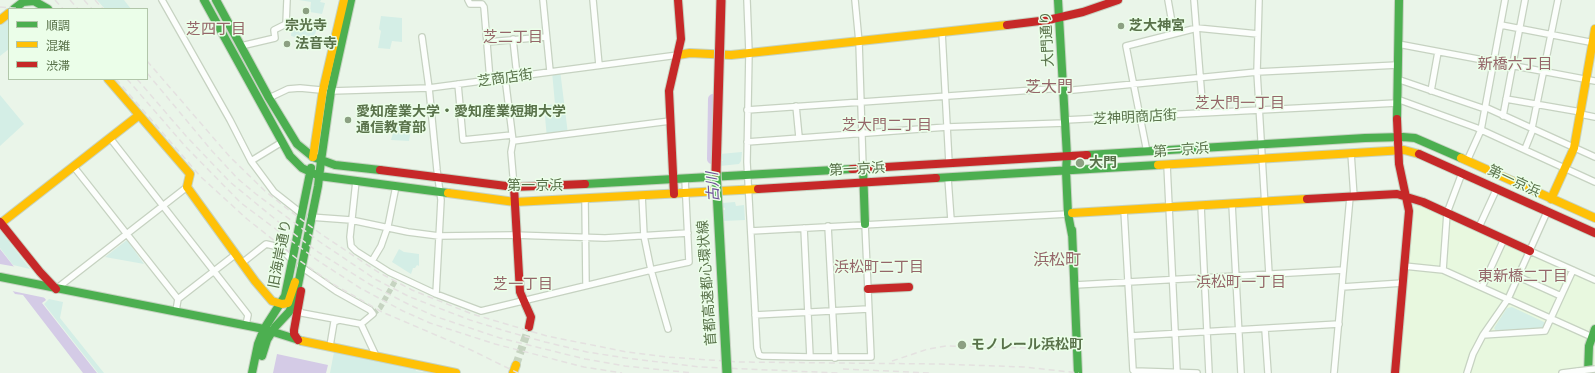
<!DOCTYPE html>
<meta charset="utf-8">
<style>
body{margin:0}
#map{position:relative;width:1595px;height:373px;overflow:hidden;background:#eaf5e9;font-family:"Golos Text","Noto Sans JP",sans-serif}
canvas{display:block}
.legend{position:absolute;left:8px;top:8px;width:140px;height:72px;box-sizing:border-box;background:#ebfee9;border:1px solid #b1c6a9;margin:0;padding:5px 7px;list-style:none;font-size:12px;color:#59724a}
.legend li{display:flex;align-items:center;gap:8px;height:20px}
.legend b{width:20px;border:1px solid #b1c6a9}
</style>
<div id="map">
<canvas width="1595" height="373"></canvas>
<ul class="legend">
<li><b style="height:5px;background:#4caf50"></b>順調</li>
<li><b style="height:5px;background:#ffc107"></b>混雑</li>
<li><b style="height:5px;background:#c62828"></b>渋滞</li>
</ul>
</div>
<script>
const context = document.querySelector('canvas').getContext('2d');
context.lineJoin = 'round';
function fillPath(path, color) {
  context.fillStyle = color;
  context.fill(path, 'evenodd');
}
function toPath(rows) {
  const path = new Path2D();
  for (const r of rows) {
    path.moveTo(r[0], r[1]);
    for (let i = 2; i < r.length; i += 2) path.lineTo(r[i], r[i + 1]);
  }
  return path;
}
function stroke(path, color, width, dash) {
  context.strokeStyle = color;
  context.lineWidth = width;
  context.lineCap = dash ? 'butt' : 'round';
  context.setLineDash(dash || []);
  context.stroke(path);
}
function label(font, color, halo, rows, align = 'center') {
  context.font = font + ' "Golos Text","Noto Sans JP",sans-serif';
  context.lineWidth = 3;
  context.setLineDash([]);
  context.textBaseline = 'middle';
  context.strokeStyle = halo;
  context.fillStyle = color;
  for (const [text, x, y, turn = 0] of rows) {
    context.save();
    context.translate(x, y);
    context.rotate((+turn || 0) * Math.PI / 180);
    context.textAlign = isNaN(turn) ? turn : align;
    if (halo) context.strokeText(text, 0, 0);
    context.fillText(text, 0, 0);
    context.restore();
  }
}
fillPath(toPath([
 [1416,204,1420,204,1595,284,1595,373,1399,373,1408,271,1412,209]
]), '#e8f8df');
fillPath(toPath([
 [97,0,124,0,131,9,105,9],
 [299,0,321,0,320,2,325,3,322,14,310,12,311,2],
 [9,16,9,49,0,56,0,23],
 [381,16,402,18,402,42,392,41,390,49,378,48,381,31,379,29],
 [293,18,319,23,314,37,304,35,303,39,291,36],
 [560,70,568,134,547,138,544,106,555,104,552,71],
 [0,95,24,124,0,146],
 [396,122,412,123,409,141,391,140],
 [742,152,741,161,739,164,720,166,720,161,723,161,722,159,720,159,720,154],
 [735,202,736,206,744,205,745,220,723,221,722,210,725,210,725,208,722,207,722,203],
 [0,230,30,269,13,265,0,248],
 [127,240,144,264,105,257],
 [399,249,404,252,419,254,419,266,417,265,415,268,413,268,411,274,392,262],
 [49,299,63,302,60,318,104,373,98,373,44,304],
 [1512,307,1544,322,1546,325,1544,328,1496,331,1494,328,1507,308],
 [334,352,415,368,416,371,423,372,425,370,438,373,330,373]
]), '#d4eee6');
fillPath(toPath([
 [0,249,19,273,24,270,46,300,42,303,97,373,83,373,23,295,15,294,0,274],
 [277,354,328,365,326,373,273,373]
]), '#d4cbe6');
fillPath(toPath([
 [0,264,17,267,19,270,25,269,46,298,12,291,0,275]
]), '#eaf5e9');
stroke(toPath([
 [712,159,713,99]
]), '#d4cbe6', 10);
stroke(toPath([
 [373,314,380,308,398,276]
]), '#c6d4c1', 5.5, [5.5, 3]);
stroke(toPath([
 [516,365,529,327]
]), '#c6d4c1', 8, [8, 4]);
const street = toPath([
 [162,0,230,120,251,161,274,192,302,214],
 [468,0,470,4,482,4,484,7,490,80],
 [543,0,550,71],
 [593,0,599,65],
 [747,0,749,52,747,162,757,348,759,355,762,356,810,357,871,357,865,224],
 [855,0,859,42,863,168],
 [1168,0,1174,34],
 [1194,0,1203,113],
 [1259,0,1257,72,1269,274],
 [1501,25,1595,43],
 [942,32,949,163],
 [422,37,429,88,437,170,441,200,436,294],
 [513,39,517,76],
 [487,42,546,37],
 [1398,44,1595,81],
 [241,46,275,38,274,30,286,24,287,0],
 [505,77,513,141,511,152,514,187],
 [1397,79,1485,109],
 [458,84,463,140,512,135],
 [1063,91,1257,72,1398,65],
 [1431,91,1438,52],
 [269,98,288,89,300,88,331,91,429,88,678,55],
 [1397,99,1477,128,1595,182],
 [1506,99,1581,112],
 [796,106,799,137],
 [1485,107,1595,157],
 [747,110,1063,88],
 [1580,114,1595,117],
 [1503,116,1525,0],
 [1065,120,1397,103],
 [1532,128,1558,0],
 [110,138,245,311,248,315,246,325],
 [513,141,670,121],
 [747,142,947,127,1065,123],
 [1525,149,1533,129],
 [1147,152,1126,46,1197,28,1258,34],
 [1351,153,1354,197],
 [251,161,282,142],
 [1467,161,1481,130,1505,0],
 [1167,165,1177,372],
 [74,167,178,299],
 [948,178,951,220],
 [356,181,350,237,351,246,356,251,389,272,436,294,481,311,651,270,689,262,685,179],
 [642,195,644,236,651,270,668,329],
 [585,199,586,285],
 [1232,204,1241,373],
 [1201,206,1209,373],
 [1124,210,1133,370,1134,371,1197,373],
 [1547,212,1508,299,1483,335,1545,331,1573,270],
 [310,217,351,220,408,232,439,236,513,235,605,238,688,233],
 [828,226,835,358],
 [1479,227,1497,188],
 [804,228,810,357],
 [751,231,1068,214],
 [1530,251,1595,280],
 [372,261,381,246,388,226,396,186],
 [242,263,266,244,279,247,293,261],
 [300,266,336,291,370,310,373,314,361,324],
 [1404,266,1443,270,1592,337],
 [1443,270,1447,213,1462,173],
 [1519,277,1561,296],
 [1075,285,1343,270],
 [1342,287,1403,283],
 [1482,287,1504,239],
 [56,289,187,187],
 [298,309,302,313,361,324,376,356],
 [176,311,178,299,236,254],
 [755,315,868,309],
 [1265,329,1268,373],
 [1131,336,1339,324],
 [330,346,334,322,337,321],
 [1334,373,1350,197],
 [1467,373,1473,354,1483,335],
 [1562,373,1578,371]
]);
const fast = toPath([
 [204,0,290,156,302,168,319,176,448,193],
 [216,0,269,98,297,144,313,157,335,165,380,170],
 [1058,0,1067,156,1066,171,1068,214,1072,235],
 [14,9,23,2,34,1,48,9],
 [1397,119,1399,0],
 [1087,155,1365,138,1403,137,1415,138,1461,158],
 [321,161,331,91,351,0],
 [863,168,865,224],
 [936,178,1158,165],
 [585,184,852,169],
 [1072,230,1078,373],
 [0,277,264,329,302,341],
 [262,356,267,340,275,327,289,312,295,300,318,186,321,161],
 [252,373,258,344,264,329,285,296,311,168],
 [1588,373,1589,346,1595,329]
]);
const slow = toPath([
 [0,20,9,13],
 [678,55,690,53,731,55,1007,25],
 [108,79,190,174,187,187,255,281,272,301,282,304,288,303,295,282],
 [313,157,323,90,344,0],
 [1461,158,1595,218],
 [1158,165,1404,150,1419,154],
 [448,193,515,202,758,189],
 [1551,199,1574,148,1595,29],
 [1072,213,1307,199],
 [1,223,138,116],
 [302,341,456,373],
 [513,373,516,365]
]);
const jam = toPath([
 [1007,25,1048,20,1083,12,1118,0],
 [1419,154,1595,233],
 [852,169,1087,155],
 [380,170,514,187,585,184],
 [514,187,520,292,531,317,529,327],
 [758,189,936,178],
 [674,194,669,91,681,39,678,0],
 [1307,199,1397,194,1423,202,1530,251],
 [0,222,40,272,56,289],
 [868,289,909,287],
 [298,340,294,334,294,330,301,291],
 [1395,373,1409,211,1399,164,1397,119]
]);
stroke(street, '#c6d2c1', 8);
stroke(fast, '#c6d3c2', 10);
stroke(slow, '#c6d3c2', 10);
stroke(jam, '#c6d3c2', 10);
stroke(street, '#fcfefc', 5.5);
stroke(fast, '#4caf50', 8);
stroke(slow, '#ffc107', 8);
stroke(jam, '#c62828', 8);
stroke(toPath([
 [55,0,63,9],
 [70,0,78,9],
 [84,0,92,9],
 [95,0,103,9],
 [0,7,24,9],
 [147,61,230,157,265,191,290,211,321,234,378,272,412,290,472,314,547,336,627,352,667,357,739,362,940,364,1024,367,1079,373],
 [147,73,212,151,238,179,256,194,320,242,375,279,410,297,470,320,502,330,545,342,587,352,626,358,700,367,838,373],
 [116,79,201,177,247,219,296,258,333,284,382,312,471,350,518,373],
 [127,79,185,146,241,203,317,260,360,288,403,311,430,323,495,344,584,367,622,373],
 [137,79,186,136,230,182,286,228,318,252,371,285,408,304,434,316,500,338,585,359,625,366,693,373],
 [892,361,928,349,946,346,1029,348],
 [843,369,931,373]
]), '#e4e1e0', 1.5, [6, 4]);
const streetBridge = toPath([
 [1578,371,1595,369]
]);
const fastBridge = toPath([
 [716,172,727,373]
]);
const jamBridge = toPath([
 [716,172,721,0]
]);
stroke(streetBridge, '#c6d2c1', 8, []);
stroke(fastBridge, '#c7d1c2', 11, []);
stroke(jamBridge, '#c7d1c2', 11, []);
stroke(streetBridge, '#fcfefc', 5.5);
stroke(fastBridge, '#4caf50', 9);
stroke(jamBridge, '#c62828', 9);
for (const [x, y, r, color] of [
 [306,11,4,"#8ca082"],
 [1121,26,4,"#8ca082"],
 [287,44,4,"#8ca082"],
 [348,120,4,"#8ca082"],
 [1080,163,5,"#8ca082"],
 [962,345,5,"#8ca082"]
]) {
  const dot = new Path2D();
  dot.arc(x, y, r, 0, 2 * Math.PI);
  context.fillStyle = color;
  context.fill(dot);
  stroke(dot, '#ebfee9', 1.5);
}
label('bold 14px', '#59724a', '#ebfee9', [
 ["宗光寺",306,26,"center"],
 ["芝大神宮",1129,26],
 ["法音寺",295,44],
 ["愛知産業大学・愛知産業短期大学",356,112],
 ["通信教育部",356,128],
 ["大門",1089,163],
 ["モノレール浜松町",971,345]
], 'left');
label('14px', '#59724a', '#ebfee9', [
 ["大門通り",1047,39,-93],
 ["芝商店街",505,78,-8],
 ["芝神明商店街",1135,117,-3],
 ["第一京浜",1181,150,-4],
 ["第一京浜",857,169,-3],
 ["第一京浜",1514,181,25],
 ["第一京浜",535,186],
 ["旧海岸通り",280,254,-79],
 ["首都高速都心環状線",707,283,-94]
]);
label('15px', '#956669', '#ebfee9', [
 ["芝四丁目",216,29],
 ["芝二丁目",513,37],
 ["新橋六丁目",1515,64],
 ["芝大門一丁目",1240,103],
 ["芝大門二丁目",887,125],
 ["浜松町二丁目",879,267],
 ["東新橋二丁目",1523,276],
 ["浜松町一丁目",1241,282],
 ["芝一丁目",523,284]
]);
label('italic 15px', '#704e99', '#ebfee9', [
 ["古川",713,187,-93]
]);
label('16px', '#956669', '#ebfee9', [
 ["芝大門",1049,87],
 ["浜松町",1057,260]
]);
</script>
